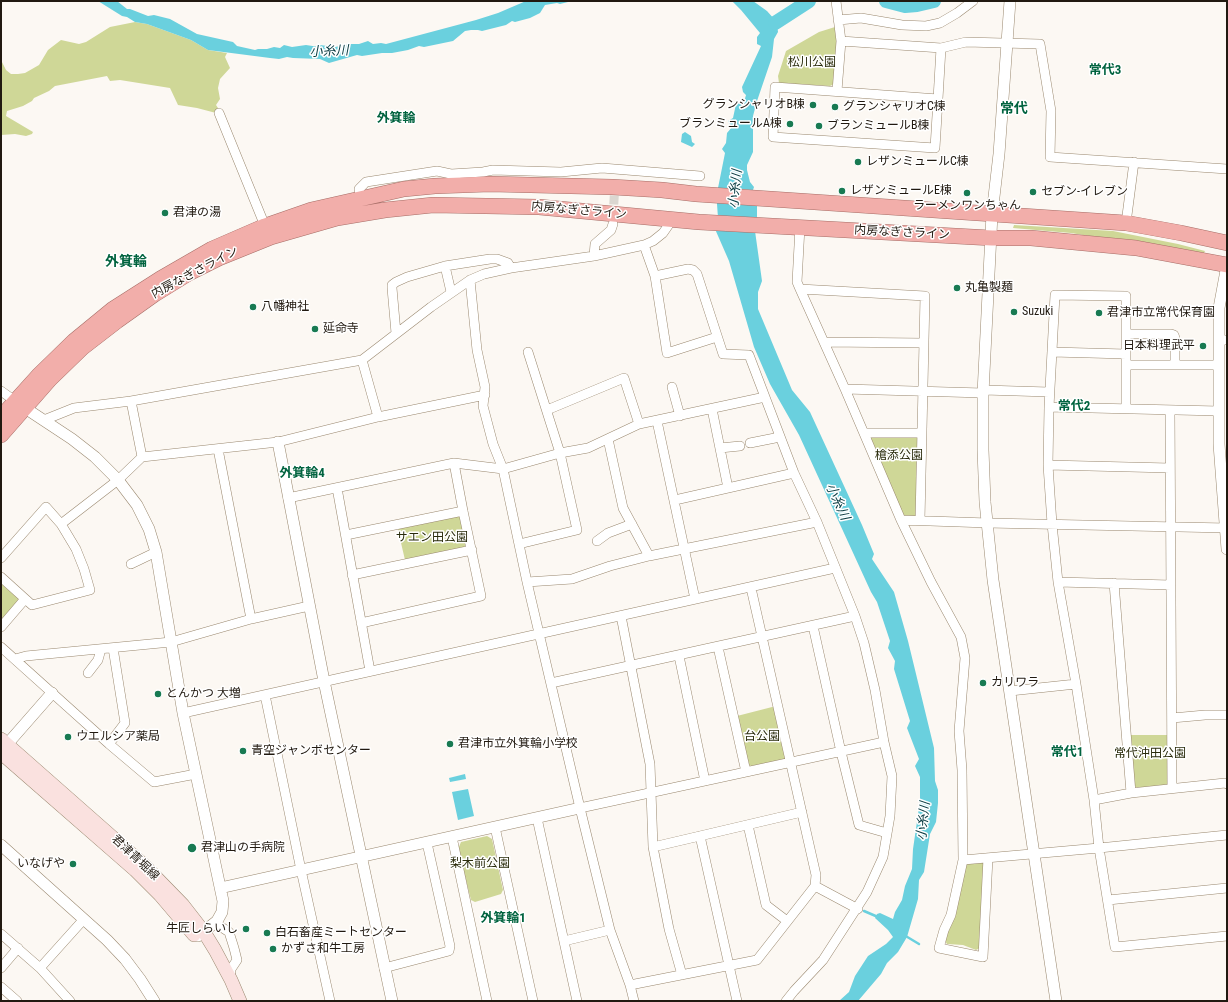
<!DOCTYPE html>
<meta charset="utf-8">
<style>
body{margin:0}
#map{position:relative;width:1228px;height:1002px;overflow:hidden;background:#fcf8f3;font-family:"Roboto Condensed",sans-serif}
canvas{display:block}
.frame{position:absolute;inset:0;border:2px solid #211910;pointer-events:none}
</style>
<div id="map">
<canvas width="1228" height="1002"></canvas>
<div class="frame"></div>
</div>
<script>
const context = document.querySelector('canvas').getContext('2d');
context.lineJoin = 'round';
function fillPath(path, color) {
  context.fillStyle = color;
  context.fill(path, 'evenodd');
}
function toPath(rows) {
  const path = new Path2D();
  for (const r of rows) {
    path.moveTo(r[0], r[1]);
    for (let i = 2; i < r.length; i += 2) path.lineTo(r[i], r[i + 1]);
  }
  return path;
}
function stroke(path, color, width, dash) {
  context.strokeStyle = color;
  context.lineWidth = width;
  context.lineCap = dash ? 'butt' : 'round';
  context.setLineDash(dash || []);
  context.stroke(path);
}
function label(font, color, halo, rows, align = 'center') {
  context.font = font + ' "Roboto Condensed","Noto Sans JP",sans-serif';
  context.lineWidth = 3;
  context.setLineDash([]);
  context.textBaseline = 'middle';
  context.strokeStyle = halo;
  context.fillStyle = color;
  for (const [text, x, y, turn = 0] of rows) {
    context.save();
    context.translate(x, y);
    context.rotate((+turn || 0) * Math.PI / 180);
    context.textAlign = isNaN(turn) ? turn : align;
    if (halo) context.strokeText(text, 0, 0);
    context.fillText(text, 0, 0);
    context.restore();
  }
}
fillPath(toPath([
 [135,22,147,24,191,40,208,50,227,53,225,57,230,68,220,79,218,88,220,99,216,105,218,108,216,113,197,108,178,105,170,88,120,80,110,81,107,76,55,86,49,91,34,98,32,101,23,106,7,111,6,116,33,132,32,134,26,136,15,134,1,135,1,60,6,70,11,74,18,74,25,73,39,65,48,50,61,40,79,44,86,42,110,27],
 [835,27,837,41,834,84,830,86,779,83,778,76,786,51,819,32],
 [1014,225,1113,231,1178,244,1205,251,1203,255,1071,233,1013,228],
 [917,436,919,439,916,516,906,517,903,515,870,437],
 [457,515,461,517,466,545,464,547,405,560,398,530,399,528],
 [1,582,21,600,1,624],
 [776,706,787,760,753,767,749,765,737,716],
 [1130,735,1168,735,1169,782,1167,785,1138,788,1134,786],
 [487,836,492,839,503,890,501,894,475,902,471,900,458,849,461,842],
 [983,861,985,866,980,948,976,950,963,945,947,944,944,939,965,865,969,863]
]), '#cfd797');
fillPath(toPath([
 [98,1,117,1,127,9,130,9,148,16,154,15,170,19,197,34,233,42,237,46,255,50,258,49,267,49,274,47,280,48,284,45,292,47,306,45,319,47,320,45,335,47,350,44,359,44,368,41,373,44,381,43,386,44,476,20,498,13,526,1,572,1,560,4,557,3,545,5,540,13,530,18,515,22,512,21,506,25,482,31,478,30,471,30,465,31,453,41,424,47,419,46,408,50,392,53,382,53,362,56,357,55,329,63,320,59,293,58,287,57,279,59,270,58,208,50,191,40,147,24,135,22,127,17,122,16],
 [732,1,753,1,767,11,775,20,780,19,786,13,790,12,790,15,787,20,784,22,777,24,778,32,774,39,772,57,757,101,753,116,753,152,747,165,747,170,750,182,754,187,753,190,718,188,725,153,722,149,726,143,727,133,732,127,728,121,733,118,736,104,744,102,746,95,743,92,742,87,761,46,757,44,757,37,760,33,741,10],
 [685,132,691,136,692,142,695,144,692,147,681,142,682,134],
 [717,199,757,202,757,220,718,218,717,204],
 [715,229,755,231,762,281,758,292,758,309,792,390,810,412,862,525,874,554,872,559,894,592,908,641,934,748,935,781,938,790,938,803,936,822,930,834,924,872,919,880,918,899,907,937,898,952,887,963,881,974,858,1001,839,1001,849,992,855,976,868,956,886,944,893,937,888,930,875,918,877,914,880,913,893,919,895,912,902,900,905,886,912,869,913,849,920,801,920,777,915,766,919,759,907,728,910,721,894,669,895,661,888,648,890,641,877,602,871,592,799,435,770,384,754,347,729,261],
 [465,774,466,779,450,782,449,778],
 [468,789,474,816,458,820,452,792]
]), '#6ad0de');
stroke(toPath([
 [864,911,878,917],
 [904,935,919,944]
]), '#6ad0de', 2.5);
stroke(toPath([
 [886,1,905,6,917,5,934,1],
 [775,23,809,1]
]), '#6ad0de', 14);
stroke(toPath([
 [613,218,615,183]
]), '#dbd7d1', 9, [9, 4.5]);
const minor = toPath([
 [836,1,841,41,837,91],
 [838,20,861,18,902,25,926,26,940,23,957,13,973,1],
 [841,41,941,48,966,42,1040,44,1051,111,1050,157,1227,169],
 [938,99,775,87,773,137,935,148,938,99,941,48],
 [219,113,265,226],
 [361,199,359,189,366,182,437,171,451,174,483,172,493,170,561,172,602,168,700,176],
 [1126,223,1134,162],
 [800,227,797,282,800,289,845,389,901,520,931,582,961,637,965,658,959,731,962,770,963,860,951,915,944,930,939,948,983,957,988,858],
 [644,245,655,276,667,353,717,337],
 [594,256,595,244,611,230,613,224],
 [445,266,451,292],
 [655,276,688,269,693,270,697,274,723,354,749,355,794,473,817,522,855,616,864,643,875,690,884,742,892,776,890,816,883,857,867,892,823,960,794,991,786,1001],
 [470,280,477,350,485,387,483,406,493,444,503,469,527,582,580,808,610,930,630,985,634,1001],
 [800,289,925,296,920,520],
 [396,333,392,288,392,285,396,282,407,277,445,266,490,259,497,259,508,263,511,268],
 [1126,334,1171,334,1174,335,1175,338,1175,365],
 [1219,340,1227,340],
 [824,342,924,343],
 [1052,352,1126,354],
 [362,360,378,417],
 [1126,365,1219,365],
 [672,387,680,416],
 [845,389,983,393],
 [984,390,1049,392],
 [1,391,15,401],
 [131,401,142,457],
 [1049,407,1219,411],
 [712,409,728,488],
 [1126,409,1126,296,1055,295,1049,407,1048,465,1052,524,1058,582,1076,684,1094,800,1099,848,1115,947,1227,936],
 [547,410,624,378,639,424],
 [1170,410,1172,788],
 [44,420,74,408,131,401,362,360,431,307,470,280,484,274,511,268,594,256,644,245,653,241,663,233,672,220],
 [657,421,695,599],
 [864,433,922,433],
 [608,439,623,508,649,556],
 [750,443,780,437],
 [720,448,740,446],
 [218,449,251,619],
 [1048,465,1170,468],
 [337,488,370,671],
 [288,498,454,463,503,469,560,453,588,448,639,424,765,397],
 [675,500,794,473],
 [901,520,988,523,1227,528],
 [61,524,118,480,142,457,278,442,378,417,485,395],
 [346,535,463,511],
 [597,541,608,533,632,524],
 [519,544,577,530,560,453,528,352],
 [1,558,46,507,61,524,76,549,84,569,90,590,32,605,1,577],
 [131,564,156,552],
 [352,575,472,550],
 [527,582,572,579,610,566,649,556,817,522],
 [1058,582,1171,585],
 [1114,583,1131,793],
 [621,616,650,764,653,847,669,929,682,975],
 [361,623,481,596,463,511,454,463],
 [813,626,841,752,859,825,887,833],
 [1,627,25,599],
 [1,647,109,744,154,782,196,774],
 [718,647,746,772],
 [679,656,705,781],
 [15,659,26,656,171,642,251,619,309,606],
 [88,673,98,660,101,649],
 [551,683,855,616],
 [1010,691,1076,684],
 [265,695,301,870,330,1001],
 [183,713,835,568],
 [1172,718,1205,715,1227,715],
 [109,744,125,723,113,648],
 [1094,800,1131,793,1225,783,1227,784],
 [580,808,884,742],
 [537,818,577,1001],
 [748,825,766,905,787,921],
 [495,827,533,1001],
 [700,836,737,1001],
 [452,837,487,1001],
 [653,847,802,812],
 [963,860,1099,848,1227,835],
 [815,886,858,909],
 [1108,900,1227,888],
 [215,923,229,932,234,948,237,960,231,969,230,977],
 [1,934,40,968,70,1001],
 [564,941,610,930],
 [1,968,18,948],
 [40,968,84,919],
 [384,968,449,951,450,946,427,843],
 [630,985,757,960,815,886,816,875,751,588],
 [1,987,17,1001]
]);
const tertiary = toPath([
 [1010,1,999,154,992,214,983,393,983,450,985,502,993,580,1056,1001],
 [1227,265,1219,308,1219,444,1227,549],
 [19,404,72,439,95,457,118,480,137,505,149,529,156,552,183,713,223,901,222,912,217,921,198,936],
 [278,442,324,681,392,1001],
 [2,750,52,693],
 [1,845,107,940,125,959,140,979,154,1001],
 [220,888,580,808]
]);
const secondary = toPath([
 [1,739,144,865,183,905,204,932,215,950,231,980,240,1001],
 [1,753,135,870,160,895,194,935]
]);
const trunk = toPath([
 [1,417,38,376,74,341,113,309,160,279,212,249,265,226,311,210,404,189,435,186,490,184,612,187,662,190,696,194,1126,223,1181,233,1227,243],
 [1,435,50,379,82,348,117,321,155,294,189,273,219,258,271,237,337,218,385,210,433,205,539,207,699,222,992,238,1031,238,1136,248,1227,265]
]);
stroke(minor, '#9a886f', 10);
stroke(tertiary, '#9a886f', 12);
stroke(secondary, '#9a886f', 14);
stroke(trunk, '#a66d66', 16);
stroke(minor, '#fff', 9);
stroke(tertiary, '#fff', 11);
stroke(secondary, '#fae1df', 13);
stroke(trunk, '#f2aeaa', 15);
for (const [x, y, r, color] of [
 [813,105,4,"#187a52"],
 [835,107,4,"#187a52"],
 [790,124,4,"#187a52"],
 [819,126,4,"#187a52"],
 [858,162,4,"#187a52"],
 [842,191,4,"#187a52"],
 [1033,192,4,"#187a52"],
 [967,193,4,"#187a52"],
 [165,213,4,"#187a52"],
 [957,288,4,"#187a52"],
 [253,307,4,"#187a52"],
 [1014,312,4,"#187a52"],
 [1099,313,4,"#187a52"],
 [315,329,4,"#187a52"],
 [1203,346,4,"#187a52"],
 [983,683,4,"#187a52"],
 [158,694,4,"#187a52"],
 [68,737,4,"#187a52"],
 [450,744,4,"#187a52"],
 [243,751,4,"#187a52"],
 [192,848,5,"#187a52"],
 [73,864,4,"#187a52"],
 [246,929,4,"#187a52"],
 [267,933,4,"#187a52"],
 [273,949,4,"#187a52"]
]) {
  const dot = new Path2D();
  dot.arc(x, y, r, 0, 2 * Math.PI);
  context.fillStyle = color;
  context.fill(dot);
  stroke(dot, '#fff', 1.5);
}
label('12px', '#292b0b', '#fff', [
 ["松川公園",812,63],
 ["槍添公園",899,456],
 ["サエン田公園",432,538],
 ["台公園",762,737],
 ["常代沖田公園",1150,754],
 ["梨木前公園",480,864]
]);
label('12px', '#211910', '#fff', [
 ["グランシャリオB棟",805,105,"right"],
 ["グランシャリオC棟",843,107],
 ["ブランミュールA棟",782,124,"right"],
 ["ブランミュールB棟",827,126],
 ["レザンミュールC棟",866,162],
 ["レザンミュールE棟",850,191],
 ["セブン-イレブン",1041,192],
 ["ラーメンワンちゃん",967,206,"center"],
 ["君津の湯",173,213],
 ["丸亀製麺",965,288],
 ["八幡神社",261,307],
 ["Suzuki",1022,312],
 ["君津市立常代保育園",1107,313],
 ["延命寺",323,329],
 ["日本料理武平",1195,346,"right"],
 ["カリワラ",991,683],
 ["とんかつ 大増",166,694],
 ["ウエルシア薬局",76,737],
 ["君津市立外箕輪小学校",458,744],
 ["青空ジャンボセンター",251,751],
 ["君津山の手病院",201,848],
 ["いなげや",65,864,"right"],
 ["牛匠しらいし",238,929,"right"],
 ["白石畜産ミートセンター",275,933],
 ["かずさ和牛工房",281,949]
], 'left');
label('12px', '#211910', '#fff', [
 ["内房なぎさライン",579,211,5],
 ["内房なぎさライン",902,233,3],
 ["内房なぎさライン",195,273,-28],
 ["君津青堀線",135,858,43]
]);
label('italic 13px', '#073a40', '#fff', [
 ["小糸川",329,52,-3],
 ["小糸川",736,189,-84],
 ["小糸川",837,502,65],
 ["小糸川",924,821,-84]
]);
label('bold 13px', '#00633f', '#fff', [
 ["常代3",1105,71],
 ["外箕輪",396,119],
 ["常代2",1074,407],
 ["外箕輪4",302,474],
 ["常代1",1067,753],
 ["外箕輪1",503,919]
]);
label('bold 14px', '#00633f', '#fff', [
 ["常代",1014,109],
 ["外箕輪",126,262]
]);
</script>
